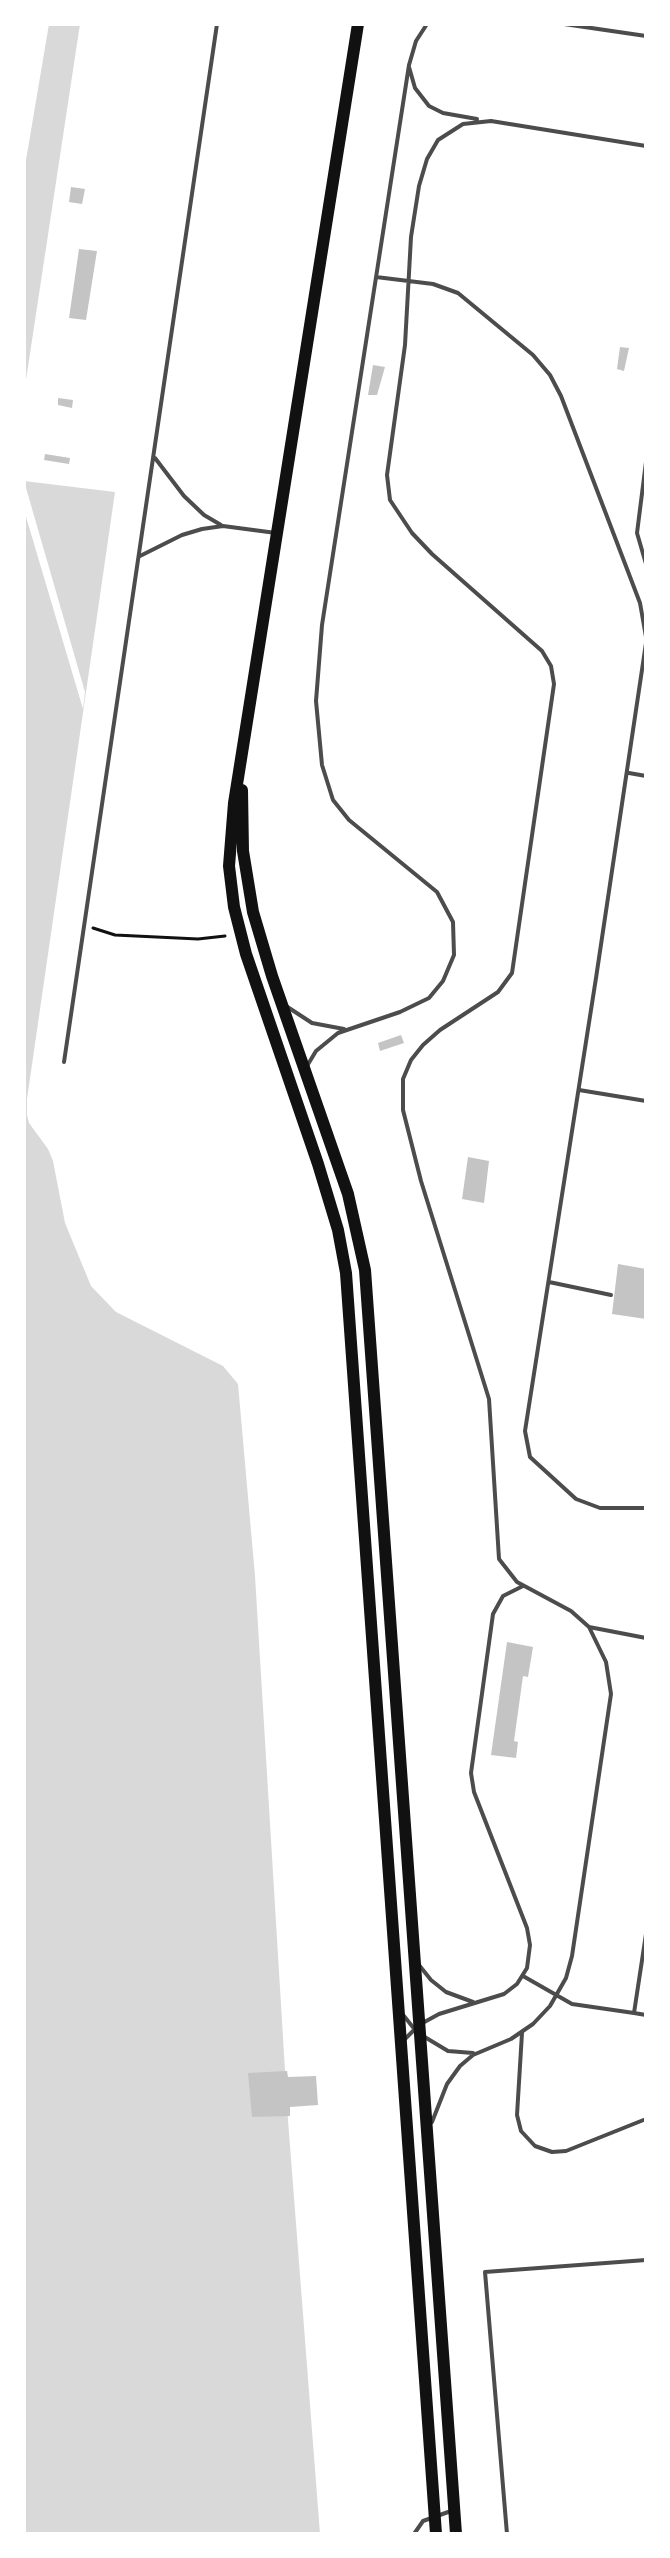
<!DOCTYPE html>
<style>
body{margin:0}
#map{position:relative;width:670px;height:2558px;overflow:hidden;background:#fff;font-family:Jost,sans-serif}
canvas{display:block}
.frame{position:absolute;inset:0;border:26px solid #fff;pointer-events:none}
</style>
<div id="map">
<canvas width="670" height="2558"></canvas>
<div class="frame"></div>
</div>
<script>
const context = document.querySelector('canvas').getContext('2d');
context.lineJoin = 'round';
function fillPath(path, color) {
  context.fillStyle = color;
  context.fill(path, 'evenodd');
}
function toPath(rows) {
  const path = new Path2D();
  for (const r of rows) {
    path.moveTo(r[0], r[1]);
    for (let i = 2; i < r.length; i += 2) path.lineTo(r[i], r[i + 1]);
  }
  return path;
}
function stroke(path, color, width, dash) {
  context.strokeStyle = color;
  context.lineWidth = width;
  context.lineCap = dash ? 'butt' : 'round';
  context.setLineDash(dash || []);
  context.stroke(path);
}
fillPath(toPath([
 [49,24,80,24,24,393,24,172],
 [24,481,115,492,27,1099,27,1115,29,1123,48,1149,53,1161,65,1223,91,1286,116,1312,223,1366,238,1384,255,1576,288,2120,320,2534,24,2534]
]), '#d9d9d9');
fillPath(toPath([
 [24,481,85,692,83,709,24,510]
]), '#fff');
fillPath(toPath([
 [71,187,85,189,82,204,69,202],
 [79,249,97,251,86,320,69,318],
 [620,347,629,348,624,371,617,369],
 [373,365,385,367,377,395,368,395],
 [58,398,73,400,72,408,58,405],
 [45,454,70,458,69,464,44,460],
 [401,1035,404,1043,380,1051,378,1043],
 [468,1157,489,1161,484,1203,462,1199],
 [618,1264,646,1269,646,1319,612,1314],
 [507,1642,533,1647,528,1677,523,1676,514,1741,518,1742,516,1758,491,1755],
 [287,2071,288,2077,316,2076,318,2105,290,2107,290,2116,252,2117,248,2073]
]), '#c4c4c4');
stroke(toPath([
 [93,928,115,935,198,939,225,936]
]), '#111', 3);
stroke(toPath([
 [564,24,646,36],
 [409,67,415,88,429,106,443,113,477,119],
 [376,277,433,284,458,293,533,355,550,375,561,396,640,603,646,637],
 [155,458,184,496,204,515,221,525],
 [646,462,637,533,646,564],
 [140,556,182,535,202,529,223,526,276,533],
 [646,643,596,978,525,1431,530,1457,576,1499,600,1508,646,1508],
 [629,773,646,776],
 [286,1006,312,1023,344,1029],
 [64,1062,217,24],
 [307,1066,316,1051,338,1033,400,1012,429,998,443,981,454,955,453,922,437,892,349,820,333,800,322,765,316,701,322,625,409,65,416,41,427,24],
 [579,1090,646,1101],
 [549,1282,611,1295],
 [589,1627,646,1638],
 [419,1965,431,1980,446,1992,473,2002],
 [523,1976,572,2004,634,2013,646,1934],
 [634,2013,646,2015],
 [404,2016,416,2031],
 [522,2033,517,2115,521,2131,535,2146,552,2152,566,2151,646,2119],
 [423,2036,448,2051,473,2053],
 [404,2040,419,2025,439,2014,504,1994,517,1984,527,1968,530,1945,527,1928,474,1792,471,1773,493,1614,503,1596,523,1586],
 [432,2122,447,2084,460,2066,473,2055,511,2039,533,2024,550,2006,566,1978,572,1956,611,1694,606,1662,589,1627,571,1611,517,1582,499,1559,489,1399,421,1181,403,1110,403,1079,411,1060,423,1045,440,1030,498,992,512,973,554,684,551,666,542,651,432,554,412,533,390,500,387,475,405,345,411,237,419,186,427,159,438,140,463,124,491,121,646,146],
 [414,2534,423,2521,451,2511],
 [507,2534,485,2272,646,2260]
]), '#4c4c4c', 4);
stroke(toPath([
 [358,24,234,803,229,866,234,907,246,954,318,1164,338,1230,346,1273,436,2534],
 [242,790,243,851,253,912,272,976,348,1194,365,1270,456,2534]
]), '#111', 12);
</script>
